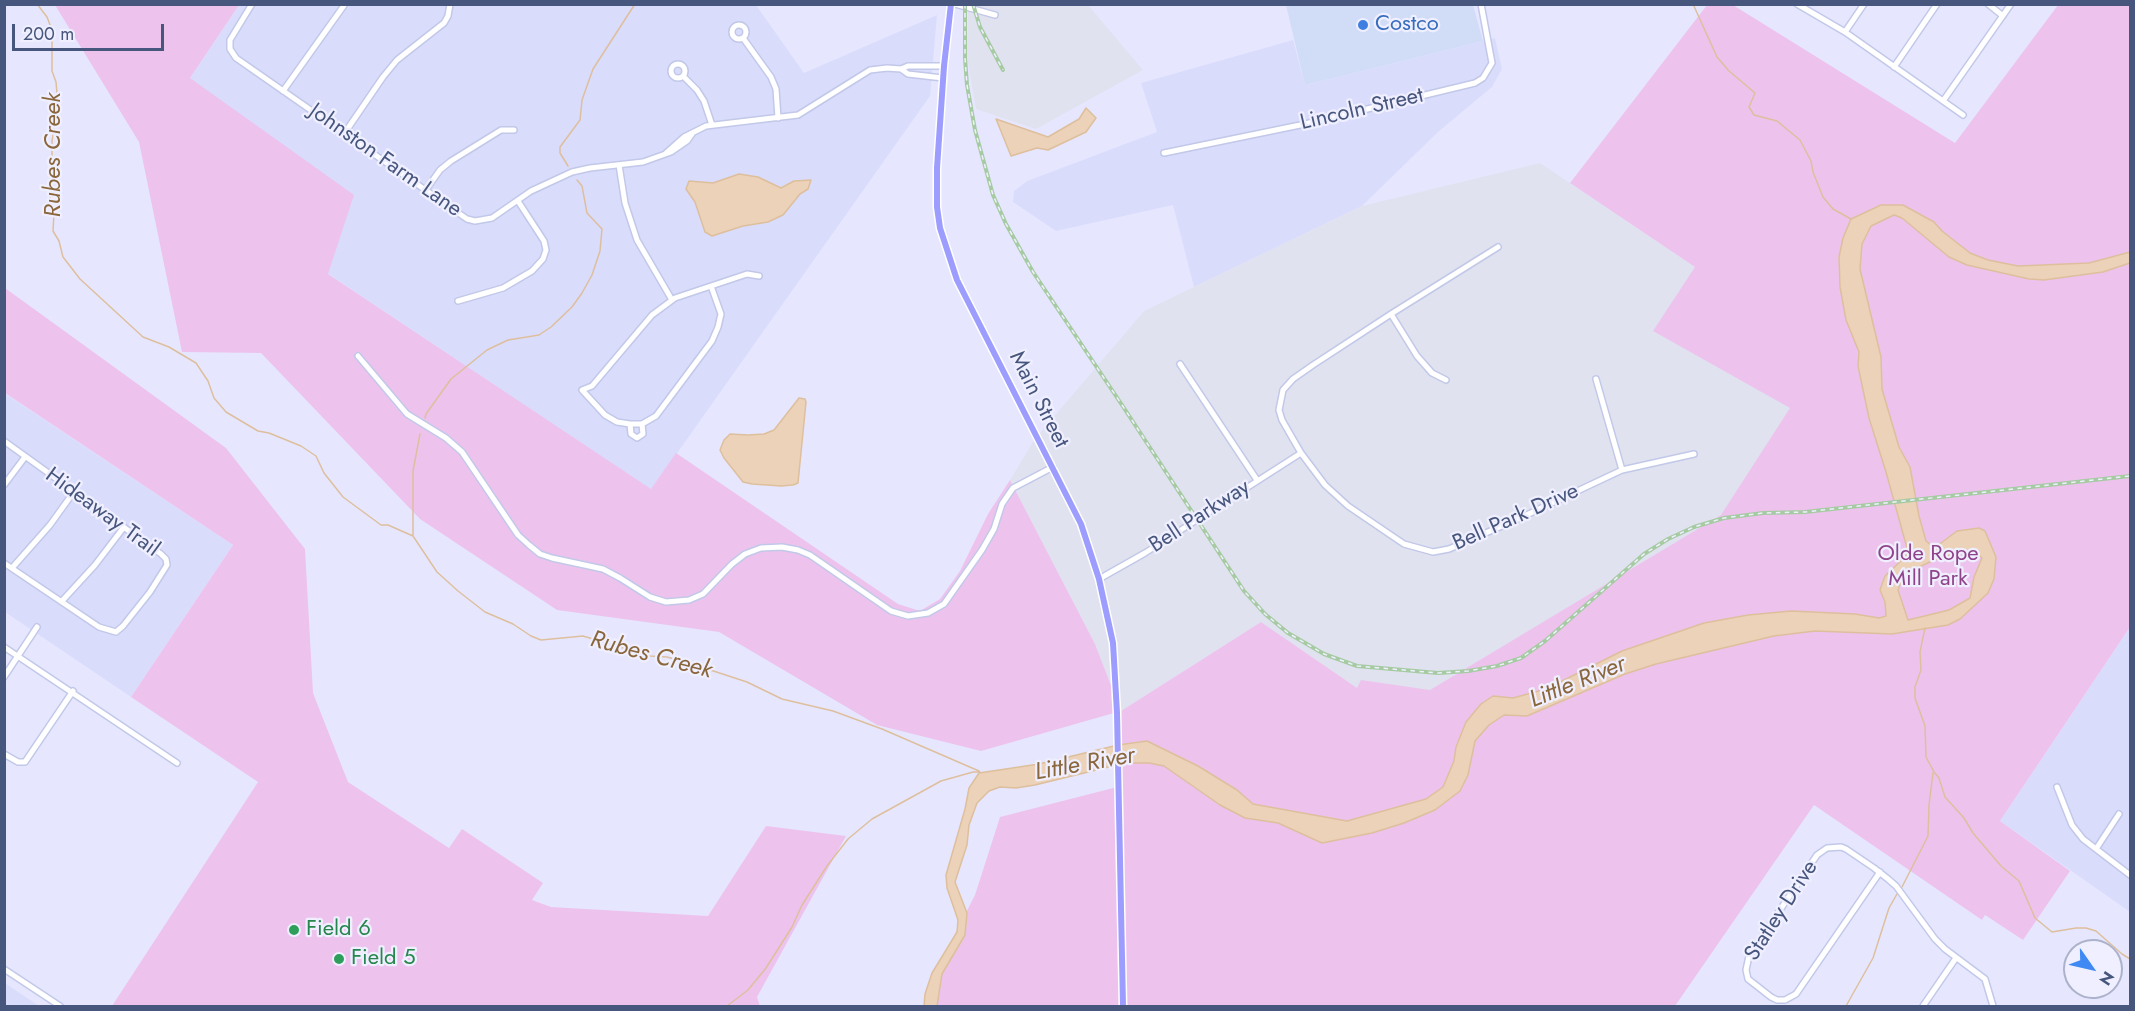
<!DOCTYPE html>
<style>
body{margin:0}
#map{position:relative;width:2135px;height:1011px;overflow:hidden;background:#e6e7ff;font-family:Jost,sans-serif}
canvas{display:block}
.frame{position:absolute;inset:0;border:6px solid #47567c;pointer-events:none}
.north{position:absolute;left:2063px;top:939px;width:60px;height:60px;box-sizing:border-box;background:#efefff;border:2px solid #acb2cb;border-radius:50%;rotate:124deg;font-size:16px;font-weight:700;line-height:24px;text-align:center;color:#47567c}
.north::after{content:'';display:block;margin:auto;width:21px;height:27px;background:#3f89f5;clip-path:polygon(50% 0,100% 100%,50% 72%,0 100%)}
.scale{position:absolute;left:12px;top:24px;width:152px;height:27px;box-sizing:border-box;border:3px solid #47567c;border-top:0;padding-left:8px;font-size:18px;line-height:21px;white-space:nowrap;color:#47567c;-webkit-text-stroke:4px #efefff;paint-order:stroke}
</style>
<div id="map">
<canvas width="2135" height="1011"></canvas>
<div class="frame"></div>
<div class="north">N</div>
<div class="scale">200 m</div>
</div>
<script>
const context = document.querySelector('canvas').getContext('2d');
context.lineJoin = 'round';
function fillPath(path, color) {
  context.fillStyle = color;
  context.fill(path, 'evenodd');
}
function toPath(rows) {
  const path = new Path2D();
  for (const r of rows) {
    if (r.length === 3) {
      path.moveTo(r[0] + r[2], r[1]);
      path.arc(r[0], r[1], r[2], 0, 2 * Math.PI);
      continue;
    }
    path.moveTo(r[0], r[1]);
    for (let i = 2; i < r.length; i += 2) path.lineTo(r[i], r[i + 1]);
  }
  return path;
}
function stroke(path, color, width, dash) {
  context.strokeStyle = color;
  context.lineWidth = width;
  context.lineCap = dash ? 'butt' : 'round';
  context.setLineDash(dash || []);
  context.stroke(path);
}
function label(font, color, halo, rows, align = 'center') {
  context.font = font + ' Jost,sans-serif';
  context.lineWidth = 4.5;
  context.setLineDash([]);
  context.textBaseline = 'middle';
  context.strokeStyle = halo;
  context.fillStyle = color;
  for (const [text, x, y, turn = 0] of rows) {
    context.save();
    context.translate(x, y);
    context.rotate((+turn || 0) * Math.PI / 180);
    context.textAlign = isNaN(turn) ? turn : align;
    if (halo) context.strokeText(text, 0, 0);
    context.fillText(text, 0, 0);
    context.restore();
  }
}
fillPath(toPath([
 [239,5,756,5,804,73,937,15,930,96,651,490,327,273,190,78],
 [1495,38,1502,69,1492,87,1438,132,1362,206,1194,287,1173,205,1056,231,1013,202,1014,191,1027,181,1157,132,1141,83,1293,40,1305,85],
 [4,393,233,545,131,697,5,612],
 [2130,627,2130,912,2000,821],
 [5,983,39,1006,5,1006]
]), '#dadcfc');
fillPath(toPath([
 [1286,5,1473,5,1483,41,1305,85]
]), '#d1ddf7');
fillPath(toPath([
 [984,4,1088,5,1143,70,1036,129,976,109,967,57,968,5],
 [1540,163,1743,299,1801,415,1740,504,1393,713,1261,622,1121,711,1095,644,1010,480,1034,440,1144,311,1362,206]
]), '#e0e2ef');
fillPath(toPath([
 [55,5,239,5,190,78,354,195,328,274,651,489,676,453,898,604,920,611,940,599,960,571,988,514,1010,480,1095,644,1121,711,1261,622,1357,688,1361,680,1430,690,1721,515,1790,408,1653,331,1695,267,1570,183,1707,5,1733,5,1955,143,2058,5,2130,5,2130,627,2000,821,2070,871,2023,940,1985,915,1982,920,1814,805,1675,1006,926,1006,926,991,975,895,1000,817,1121,786,1121,711,981,751,877,725,719,632,557,610,420,519,261,353,182,352,139,142],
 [5,288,226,448,305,549,313,693,348,782,449,848,462,829,543,883,532,900,551,907,708,916,766,826,846,836,757,997,760,1006,112,1006,258,782,131,697,233,545,5,393]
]), '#edc3ee');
const water = toPath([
 [1086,108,1096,118,1086,132,1048,150,1037,148,1011,156,996,119,1048,137,1079,119,1086,108],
 [739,174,758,177,781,188,794,181,811,180,808,189,800,194,783,215,768,222,743,226,712,236,705,232,695,202,686,189,689,181,713,183,739,174],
 [1881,205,1903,205,1934,222,1942,231,1970,253,1988,260,2018,266,2089,263,2130,252,2130,263,2103,272,2044,280,2029,279,1967,265,1949,257,1902,218,1894,215,1871,226,1862,244,1860,269,1881,357,1882,389,1899,447,1910,467,1919,516,1926,541,1931,545,1937,546,1957,531,1979,528,1985,531,1996,557,1994,579,1988,593,1960,619,1948,625,1892,634,1815,631,1774,636,1656,664,1625,674,1527,716,1504,715,1489,725,1475,741,1468,775,1460,791,1435,810,1404,823,1372,833,1322,843,1278,823,1245,818,1220,805,1164,766,1149,763,1125,763,1035,785,1016,788,1000,787,989,791,977,803,969,825,967,845,955,882,967,913,965,935,942,974,937,1006,924,1006,925,994,932,973,957,932,958,920,947,888,946,875,965,809,969,788,979,773,1039,764,1118,745,1147,741,1198,766,1237,790,1253,804,1347,821,1426,799,1443,787,1454,761,1456,747,1466,722,1481,704,1493,696,1513,698,1546,689,1622,651,1704,623,1748,615,1791,611,1855,614,1879,618,1886,616,1885,602,1880,590,1882,584,1885,576,1907,555,1907,548,1886,472,1869,418,1858,366,1859,352,1846,320,1840,287,1839,257,1843,238,1851,219,1881,205],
 [1973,549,1982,558,1974,577,1970,598,1949,610,1908,620,1898,590,1902,579,1911,571,1934,560,1973,549],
 [799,398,805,399,806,402,798,483,793,485,781,486,752,484,743,482,724,458,720,450,724,440,730,434,748,435,764,434,774,430,799,398]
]);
fillPath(water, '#ebd2b8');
stroke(water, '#debf9d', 1.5);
stroke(toPath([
 [37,4,47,17,52,30,52,71,56,82,58,105,52,141,52,161,49,193,54,213,53,231,59,241,63,257,80,279,143,337,169,347,196,363,208,381,214,398,226,412,258,431,269,433,301,446,316,456,324,473,343,497,381,525,388,525,413,536,437,572,458,591,485,612,513,624,531,636,541,640,583,636,650,656,667,657,692,664,747,682,782,699,833,711,882,729,979,771],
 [1693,4,1717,57,1729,71,1755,93,1749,107,1754,115,1777,121,1800,140,1811,161,1813,172,1823,197,1833,209,1851,219],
 [568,166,560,153,560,147,580,120,582,100,593,69,635,4],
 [425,418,426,414,451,379,487,350,508,340,539,335,551,327,572,307,582,293,592,275,600,251,602,229,587,213,582,186,577,180],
 [413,535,413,471,420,434],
 [1925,628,1920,652,1921,670,1915,687,1915,698,1925,726,1926,757,1934,772,1939,778,1945,797,1964,818,1973,833,2001,866,2019,881,2035,918,2052,932,2076,928,2086,928,2096,931,2122,954,2130,959],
 [1902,887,1928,836,1929,805,1933,773],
 [727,1006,748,990,766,968,792,927,802,905,827,866,848,839,872,819,941,781,973,772,980,772],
 [1846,1006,1873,958,1889,908,1897,894]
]), '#debf9d', 1.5);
const minor = toPath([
 [252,4,230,40,230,49,236,58,467,219,475,221,492,218,531,191,572,172,590,168,643,162,671,152,687,141,692,134],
 [955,4,995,15],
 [1797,4,1845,32,1963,115],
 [1988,4,2003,16],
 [739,32,7],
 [1845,32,1864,4],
 [743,38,771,77,776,89,778,118],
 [678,71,7],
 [1894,67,1937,4],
 [901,69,908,74,943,78],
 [683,76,697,90,704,101,712,125],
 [283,91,345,4],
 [1943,101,2011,4],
 [344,134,383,77,397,60,444,23,448,16,450,4],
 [666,153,684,137,706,126,798,115,870,70,887,68,901,69,908,66,944,66],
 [1164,153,1305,124,1475,83,1483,78,1492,63,1481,4],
 [619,165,625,203,637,240,672,300],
 [425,191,440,170,451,161,501,130,514,130],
 [1498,247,1391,314,1313,365,1293,379,1283,390,1279,410,1282,420,1301,453,1325,485,1348,506,1404,544,1433,552,1449,549,1520,518,1622,470,1694,454],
 [711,286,721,314,718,327,712,341,656,416,642,424,630,424,617,422,605,415,582,390,592,386,652,315,675,298,747,274,759,276],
 [458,301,503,288,532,271,543,259,546,250,544,241,518,201],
 [1391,314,1417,356,1432,373,1446,380],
 [358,356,407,414,446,438,462,452,518,535,529,545,540,554,552,558,603,569,620,578,650,597,666,602,689,600,703,594,732,564,745,554,761,548,782,547,798,550,810,555,891,611,908,616,928,613,944,604,982,550,994,529,1002,504,1013,488,1053,467],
 [1180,364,1257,480],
 [1596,379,1622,470],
 [630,424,631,434,637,438,643,434,642,424],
 [4,441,161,554,166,559,167,565,150,592,123,626,116,632,99,627,4,563],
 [4,485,25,457],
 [12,568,50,525,73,493],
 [1099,579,1145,553,1301,453],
 [62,601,95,565,124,527],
 [4,647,177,763],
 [4,677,37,627],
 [4,754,18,762,25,762,73,691],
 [2057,787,2072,825,2083,839,2130,875],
 [2096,849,2119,814],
 [1880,872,1796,994,1785,1000,1777,1000,1771,997,1748,979,1746,970,1749,956,1817,855,1827,848,1841,847,1846,849,1874,868,1888,879,1896,886,1935,939,1945,949,1985,979,1993,1006],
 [4,969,60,1006],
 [1923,1006,1956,958]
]);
const major = toPath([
 [951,4,944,66,937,168,937,207,940,228,957,280,1081,524,1099,579,1113,643,1117,713,1123,1006]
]);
stroke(minor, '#c2c8e8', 8);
stroke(major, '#fff', 9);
stroke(minor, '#fff', 5);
stroke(major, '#9d9dff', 6);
const rail = toPath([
 [965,4,965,58,967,85,975,130,993,195,1006,224,1033,272,1122,405,1244,591,1265,614,1288,633,1324,654,1357,666,1438,673,1468,671,1497,666,1521,658,1545,641,1644,554,1668,539,1694,527,1724,518,1763,513,1805,512,2130,476],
 [973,4,980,27,1003,70]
]);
stroke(rail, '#a6cba2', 4);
stroke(rail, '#efefff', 1.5, [4.5]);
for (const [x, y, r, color] of [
 [1363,25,6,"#3f7fe0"],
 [294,930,6,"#2e9e5b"],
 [339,959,6,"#2e9e5b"]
]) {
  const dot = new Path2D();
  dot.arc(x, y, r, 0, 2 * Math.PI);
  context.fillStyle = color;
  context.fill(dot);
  stroke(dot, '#efefff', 2);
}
label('22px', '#366cbe', '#efefff', [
 ["Costco",1375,25]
], 'left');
label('22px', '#47567c', '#efefff', [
 ["Lincoln Street",1362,110,-13],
 ["Johnston Farm Lane",385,161,35],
 ["Main Street",1038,400,63],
 ["Hideaway Trail",102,513,36],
 ["Bell Parkway",1200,517,-33],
 ["Bell Park Drive",1516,518,-24],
 ["Statley Drive",1782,911,-57]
]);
label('22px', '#8f438a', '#efefff', [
 ["Olde Rope",1928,555],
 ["Mill Park",1928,580]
]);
label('22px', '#27864d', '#efefff', [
 ["Field 6",306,930],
 ["Field 5",351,959]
], 'left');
label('italic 24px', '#8a663b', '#efefff', [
 ["Rubes Creek",54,155,-90],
 ["Rubes Creek",651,656,15],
 ["Little River",1578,683,-22],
 ["Little River",1085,765,-10]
]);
</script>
